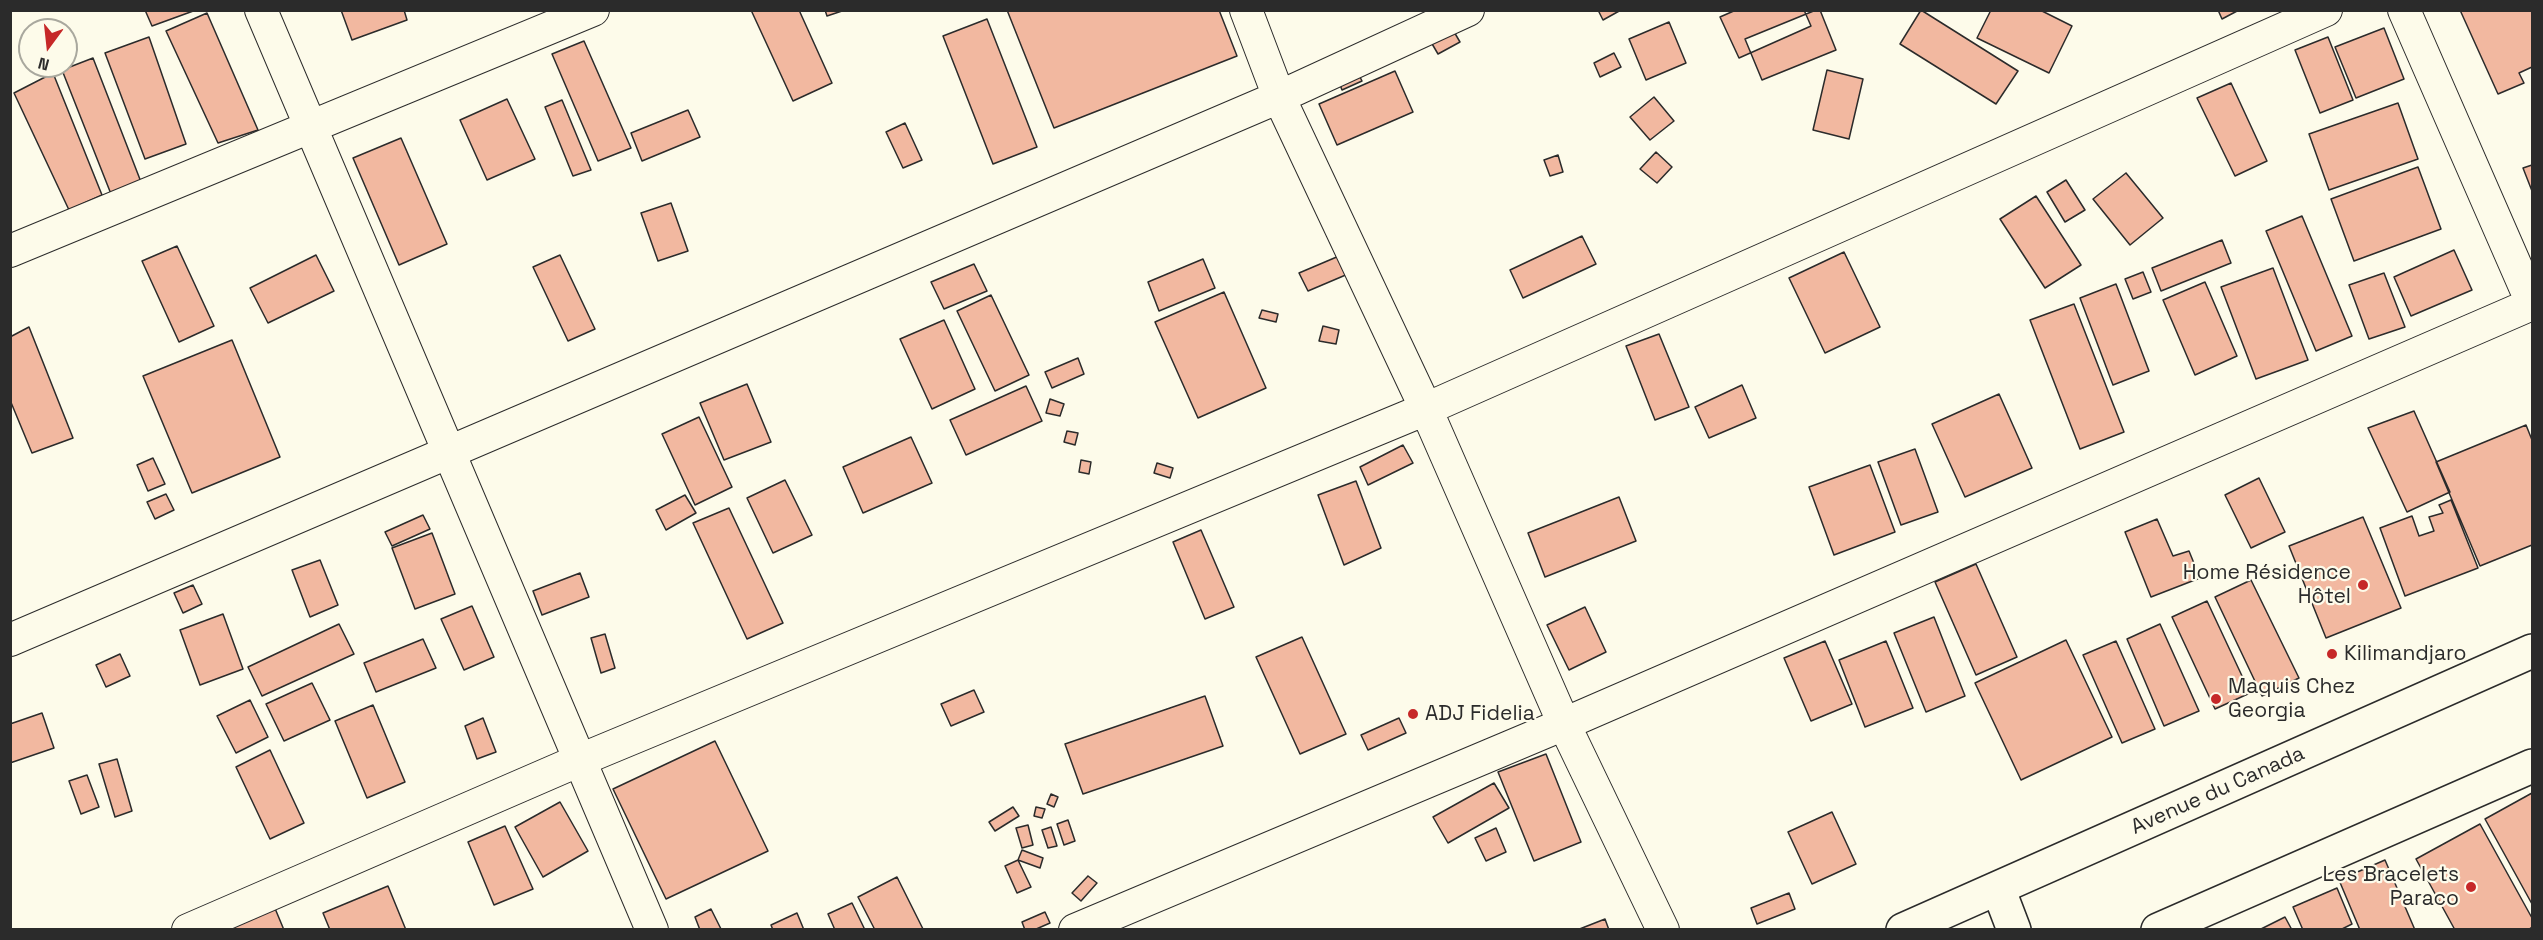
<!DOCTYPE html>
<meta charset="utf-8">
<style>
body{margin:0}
#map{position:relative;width:2543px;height:940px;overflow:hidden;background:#fdfbea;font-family:"Space Grotesk",sans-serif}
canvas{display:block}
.frame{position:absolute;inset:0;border:12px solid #2b2b2b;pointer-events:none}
.north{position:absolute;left:18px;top:18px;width:60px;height:60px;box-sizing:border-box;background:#fdfbea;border:2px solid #a9a89e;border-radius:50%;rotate:195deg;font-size:16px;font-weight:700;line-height:24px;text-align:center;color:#2b2b2b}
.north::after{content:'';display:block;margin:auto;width:21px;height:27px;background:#c62828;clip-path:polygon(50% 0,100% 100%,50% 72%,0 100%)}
</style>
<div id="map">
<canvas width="2543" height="940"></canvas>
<div class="frame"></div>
<div class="north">N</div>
</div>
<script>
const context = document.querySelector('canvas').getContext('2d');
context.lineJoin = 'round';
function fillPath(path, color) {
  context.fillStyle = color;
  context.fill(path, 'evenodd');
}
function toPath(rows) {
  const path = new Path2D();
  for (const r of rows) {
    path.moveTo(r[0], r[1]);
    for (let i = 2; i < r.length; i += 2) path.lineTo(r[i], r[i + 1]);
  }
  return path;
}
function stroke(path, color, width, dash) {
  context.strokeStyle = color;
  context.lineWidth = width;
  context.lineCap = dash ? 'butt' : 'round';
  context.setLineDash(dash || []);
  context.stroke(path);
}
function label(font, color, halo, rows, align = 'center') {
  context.font = font + ' "Space Grotesk",sans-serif';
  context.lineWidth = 4.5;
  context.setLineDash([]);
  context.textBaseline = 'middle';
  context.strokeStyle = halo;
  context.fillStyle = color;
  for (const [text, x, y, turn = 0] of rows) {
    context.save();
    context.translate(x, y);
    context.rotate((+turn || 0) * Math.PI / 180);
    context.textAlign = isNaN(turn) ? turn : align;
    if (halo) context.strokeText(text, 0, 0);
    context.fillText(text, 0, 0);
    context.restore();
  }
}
const building = toPath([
 [145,10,196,10,152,26,145,10],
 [341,10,404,10,407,20,352,40,341,10],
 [751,10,799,10,832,83,793,101,751,10],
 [825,10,845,10,827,16,825,10],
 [1007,10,1219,10,1237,56,1054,128,1007,10],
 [1598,10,1621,10,1603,20,1598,10],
 [1736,10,1804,10,1811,26,1739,58,1720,17,1736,10],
 [1816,10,1820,10,1836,50,1762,80,1745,39,1816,10],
 [1921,10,2018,71,1996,104,1900,44,1921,10],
 [1991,10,2040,10,2072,26,2049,73,1977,38,1991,10],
 [2218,10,2239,10,2222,19,2218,10],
 [2460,10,2532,10,2532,67,2519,73,2524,83,2498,94,2460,10],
 [207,13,258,130,218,143,166,31,207,13],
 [987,19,1037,147,993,164,943,36,987,19],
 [1669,22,1686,63,1646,80,1629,39,1669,22],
 [2384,28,2404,79,2356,98,2335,47,2384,28],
 [1453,30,1460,42,1438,54,1431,42,1453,30],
 [149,37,186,144,145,159,105,53,149,37],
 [2328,37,2353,100,2320,113,2295,50,2328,37],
 [584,41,631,148,598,161,552,54,584,41],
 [1614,53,1621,67,1600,77,1594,63,1614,53],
 [93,58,141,182,111,194,62,70,93,58],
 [1827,70,1863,79,1849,139,1813,130,1827,70],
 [1395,71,1413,112,1337,145,1319,104,1395,71],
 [53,73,102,195,69,210,14,93,53,73],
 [1358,73,1362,81,1342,90,1339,82,1358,73],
 [2231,83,2267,161,2235,176,2197,98,2231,83],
 [1654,97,1674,121,1650,140,1630,117,1654,97],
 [507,99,535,159,487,180,460,120,507,99],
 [562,100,591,170,573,176,545,107,562,100],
 [2398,103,2418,159,2329,190,2309,134,2398,103],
 [688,110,700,137,642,161,631,133,688,110],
 [905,123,922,160,903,168,886,132,905,123],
 [401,138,447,244,399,265,353,158,401,138],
 [1656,152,1672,167,1657,183,1640,169,1656,152],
 [1558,155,1563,172,1550,176,1544,160,1558,155],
 [2532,165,2532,191,2523,168,2532,165],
 [2418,167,2441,229,2354,261,2331,199,2418,167],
 [2126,173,2163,218,2130,245,2093,199,2126,173],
 [2066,180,2085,210,2065,222,2047,192,2066,180],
 [2036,196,2081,265,2045,288,2000,219,2036,196],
 [671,203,688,251,658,261,641,213,671,203],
 [2302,216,2352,336,2316,351,2266,231,2302,216],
 [1582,236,1596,264,1523,298,1510,270,1582,236],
 [2222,240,2231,263,2161,291,2152,268,2222,240],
 [177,246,214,326,179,342,142,261,177,246],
 [2454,250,2472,290,2411,316,2394,277,2454,250],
 [1844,252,1880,327,1825,353,1789,278,1844,252],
 [316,255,334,291,268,323,250,288,316,255],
 [560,255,595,329,568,341,533,267,560,255],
 [1339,256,1348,274,1308,291,1299,273,1339,256],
 [1203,259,1215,288,1159,311,1148,282,1203,259],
 [974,264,987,291,944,309,931,282,974,264],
 [2273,268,2308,360,2256,379,2221,287,2273,268],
 [2143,272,2151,292,2133,299,2125,279,2143,272],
 [2384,273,2405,327,2369,339,2349,285,2384,273],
 [2205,282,2237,356,2195,375,2163,300,2205,282],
 [2116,284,2149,371,2113,385,2080,298,2116,284],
 [1224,292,1266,388,1198,418,1155,322,1224,292],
 [991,295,1029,375,995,391,957,311,991,295],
 [2074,304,2124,432,2080,449,2030,320,2074,304],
 [1262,310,1278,314,1276,322,1259,318,1262,310],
 [944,320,975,389,932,409,900,339,944,320],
 [1323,326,1339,330,1336,344,1319,341,1323,326],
 [29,327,73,438,32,453,10,400,10,337,29,327],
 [1659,334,1689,407,1655,420,1626,346,1659,334],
 [232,340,280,457,192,493,143,376,232,340],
 [1078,358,1084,374,1052,388,1045,372,1078,358],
 [747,384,771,442,724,460,700,403,747,384],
 [1742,385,1756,418,1709,438,1695,407,1742,385],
 [1026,386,1042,421,966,455,950,420,1026,386],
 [1999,394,2032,468,1965,497,1932,424,1999,394],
 [1050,399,1064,404,1060,416,1046,413,1050,399],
 [2414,411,2450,492,2407,512,2368,428,2414,411],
 [699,417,732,487,695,505,662,434,699,417],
 [2526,425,2532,440,2532,545,2480,566,2436,462,2526,425],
 [1067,431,1078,433,1075,445,1064,442,1067,431],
 [911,437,932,483,863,513,843,467,911,437],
 [1403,445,1413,463,1368,485,1360,467,1403,445],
 [1915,449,1938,512,1901,525,1878,462,1915,449],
 [153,458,165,484,148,491,137,465,153,458],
 [1081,460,1091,462,1089,474,1079,472,1081,460],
 [1157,463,1173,468,1170,478,1154,473,1157,463],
 [1870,465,1895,532,1834,555,1809,487,1870,465],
 [2259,478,2285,532,2251,548,2225,495,2259,478],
 [785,480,812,535,773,553,747,498,785,480],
 [1356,481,1381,548,1344,565,1318,495,1356,481],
 [166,494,174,510,155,519,147,502,166,494],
 [685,495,696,513,666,530,656,510,685,495],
 [1619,497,1636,541,1545,577,1528,533,1619,497],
 [2451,500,2478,568,2405,596,2380,528,2412,516,2419,536,2434,531,2429,517,2443,513,2439,505,2451,500],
 [729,508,783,623,747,639,693,523,729,508],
 [423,515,430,529,392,546,385,532,423,515],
 [2363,517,2401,608,2326,638,2289,546,2363,517],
 [2157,519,2173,556,2189,551,2200,578,2151,597,2125,532,2157,519],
 [1201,530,1234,607,1205,619,1173,542,1201,530],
 [432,533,455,594,415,609,392,548,432,533],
 [320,560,338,605,310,617,292,570,320,560],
 [1976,564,2017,657,1976,675,1935,582,1976,564],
 [580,573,589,597,542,615,533,591,580,573],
 [2251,580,2299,678,2262,696,2215,597,2251,580],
 [193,585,202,604,183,613,174,593,193,585],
 [2207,601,2250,693,2215,709,2172,617,2207,601],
 [472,606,494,657,464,670,441,619,472,606],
 [1585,607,1606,652,1569,670,1547,625,1585,607],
 [223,614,243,669,200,685,180,630,223,614],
 [1934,617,1965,696,1926,712,1894,633,1934,617],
 [339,624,354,654,262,696,248,667,339,624],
 [2160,624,2199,711,2164,726,2127,639,2160,624],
 [605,634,615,668,601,673,591,638,605,634],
 [1302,637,1346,734,1300,754,1256,657,1302,637],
 [423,639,436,668,376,692,364,663,423,639],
 [2066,640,2112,737,2021,780,1975,683,2066,640],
 [1825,641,1852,704,1811,721,1784,658,1825,641],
 [1886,641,1913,708,1865,727,1839,660,1886,641],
 [2116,641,2155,729,2122,743,2083,655,2116,641],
 [120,654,130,676,106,687,96,665,120,654],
 [312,683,330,720,284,741,266,704,312,683],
 [974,690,984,712,951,726,941,704,974,690],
 [1205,696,1223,746,1083,794,1065,744,1205,696],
 [250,700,268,737,236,753,217,716,250,700],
 [373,705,405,782,367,798,335,721,373,705],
 [42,713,54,748,10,763,10,724,42,713],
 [483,718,496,752,477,759,465,726,483,718],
 [1399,718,1406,733,1368,750,1361,735,1399,718],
 [715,741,768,851,666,899,613,789,715,741],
 [270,750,304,823,270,839,236,767,270,750],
 [1546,754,1581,842,1534,861,1498,772,1546,754],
 [117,759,132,811,115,817,99,764,117,759],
 [87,775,99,807,81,814,69,781,87,775],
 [1494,783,1509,808,1448,843,1433,817,1494,783],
 [2532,793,2532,904,2485,819,2532,793],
 [1051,794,1058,797,1054,807,1047,804,1051,794],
 [560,802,588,851,543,877,515,827,560,802],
 [1013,807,1019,816,995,831,989,822,1013,807],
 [1036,807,1045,809,1042,818,1034,816,1036,807],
 [1832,812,1856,864,1812,884,1788,832,1832,812],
 [1068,820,1075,841,1064,845,1057,824,1068,820],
 [2480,824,2532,918,2532,927,2528,930,2455,930,2416,859,2480,824],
 [1028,825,1033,845,1022,848,1016,828,1028,825],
 [505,826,533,889,494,905,468,842,505,826],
 [1051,827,1057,846,1048,848,1042,830,1051,827],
 [1496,828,1506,852,1486,861,1475,838,1496,828],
 [1022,850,1043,858,1040,868,1018,860,1022,850],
 [1018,860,1031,887,1017,893,1005,866,1018,860],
 [2385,860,2415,930,2360,930,2339,880,2385,860],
 [1088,876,1097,883,1081,901,1072,893,1088,876],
 [897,877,923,929,875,930,858,897,897,877],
 [388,886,406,930,330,930,323,913,388,886],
 [2337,888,2352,924,2340,930,2303,930,2293,907,2337,888],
 [1789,893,1795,909,1757,924,1751,908,1789,893],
 [852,903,865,930,835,930,828,914,852,903],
 [274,906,284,930,217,930,274,906],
 [711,909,721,929,700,930,695,917,711,909],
 [1045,912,1050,923,1034,930,1025,930,1022,922,1045,912],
 [797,913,804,930,773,930,771,925,797,913],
 [2285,917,2292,930,2259,930,2285,917],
 [1605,919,1609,930,1577,930,1605,919]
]);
fillPath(building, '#f2b8a0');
stroke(building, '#2b2b2b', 1.5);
const street = toPath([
 [261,10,652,930],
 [1246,10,1279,97,1426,409,1564,724,1663,930],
 [2404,10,2532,303],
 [10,251,593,10],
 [10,640,1279,97,1468,10],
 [188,930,580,760,1426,409,2326,10],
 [1075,930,1564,724,2532,304]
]);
const secondary = toPath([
 [1998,888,2014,930],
 [1903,930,2532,651],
 [2158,930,2532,766]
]);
stroke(street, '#2b2b2b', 34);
stroke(secondary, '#2b2b2b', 36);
stroke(street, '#fdfbea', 32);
stroke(secondary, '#fdfbea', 33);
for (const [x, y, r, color] of [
 [2363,585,6,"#c62828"],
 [2332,654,6,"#c62828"],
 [2216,699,6,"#c62828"],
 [1413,714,6,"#c62828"],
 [2471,887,6,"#c62828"]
]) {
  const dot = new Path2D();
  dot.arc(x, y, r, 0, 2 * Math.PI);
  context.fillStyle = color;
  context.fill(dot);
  stroke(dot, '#fdfbea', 2);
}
label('21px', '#2b2b2b', '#fdfbea', [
 ["Home Résidence",2351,573,"right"],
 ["Hôtel",2351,597,"right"],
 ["Kilimandjaro",2344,654],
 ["Maquis Chez",2228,687],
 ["Georgia",2228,711],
 ["ADJ Fidelia",1425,714],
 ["Les Bracelets",2459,875,"right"],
 ["Paraco",2459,899,"right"]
], 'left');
label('21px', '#2b2b2b', '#fdfbea', [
 ["Avenue du Canada",2218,791,-24]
]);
</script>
